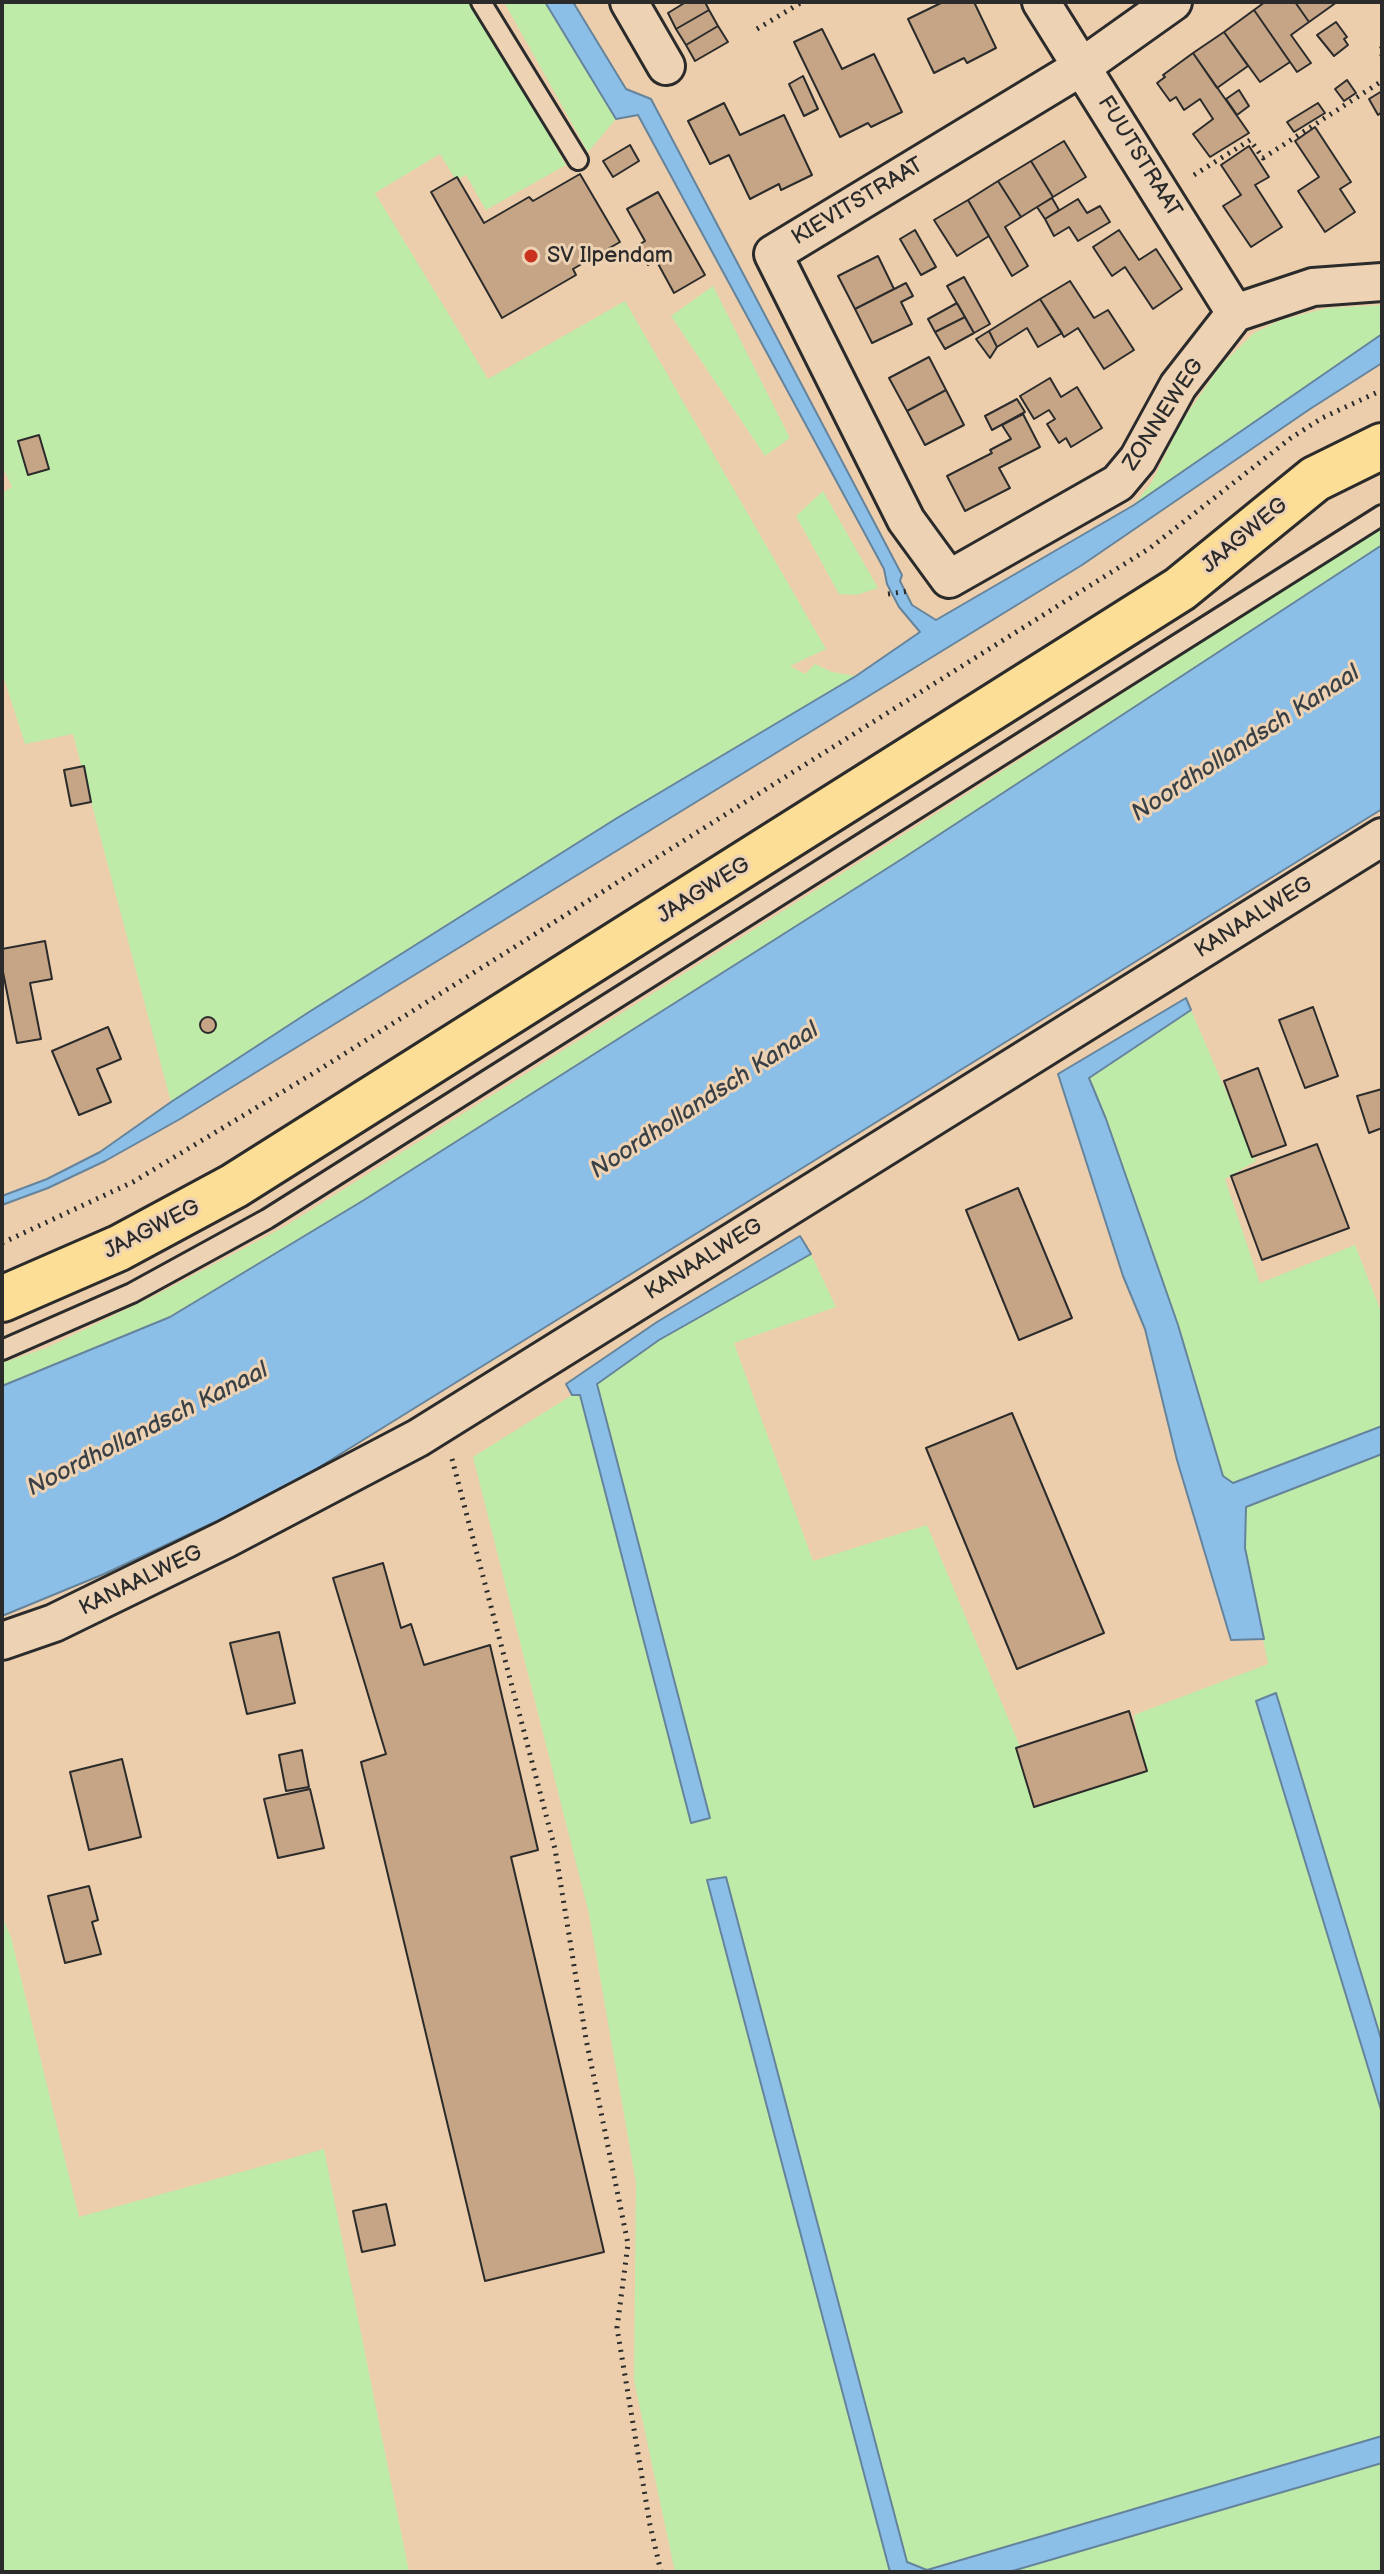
<!DOCTYPE html>
<style>
body{margin:0}
#map{position:relative;width:1384px;height:2574px;overflow:hidden;background:#ecceac;font-family:"Balsamiq Sans",sans-serif}
canvas{display:block}
.frame{position:absolute;inset:0;border:4px solid #2b2b2b;pointer-events:none}
</style>
<div id="map">
<canvas width="1384" height="2574"></canvas>
<div class="frame"></div>
</div>
<script>
const context = document.querySelector('canvas').getContext('2d');
context.lineJoin = 'round';
function fillPath(path, color) {
  context.fillStyle = color;
  context.fill(path, 'evenodd');
}
function toPath(rows) {
  const path = new Path2D();
  for (const r of rows) {
    if (r.length === 3) {
      path.moveTo(r[0] + r[2], r[1]);
      path.arc(r[0], r[1], r[2], 0, 2 * Math.PI);
      continue;
    }
    path.moveTo(r[0], r[1]);
    for (let i = 2; i < r.length; i += 2) path.lineTo(r[i], r[i + 1]);
  }
  return path;
}
function stroke(path, color, width, dash) {
  context.strokeStyle = color;
  context.lineWidth = width;
  context.lineCap = dash ? 'butt' : 'round';
  context.setLineDash(dash || []);
  context.stroke(path);
}
function label(font, color, halo, rows, align = 'center') {
  context.font = font + ' "Balsamiq Sans",sans-serif';
  context.lineWidth = 6;
  context.setLineDash([]);
  context.textBaseline = 'middle';
  context.strokeStyle = halo;
  context.fillStyle = color;
  for (const [text, x, y, turn = 0] of rows) {
    context.save();
    context.translate(x, y);
    context.rotate((+turn || 0) * Math.PI / 180);
    context.textAlign = isNaN(turn) ? turn : align;
    if (halo) context.strokeText(text, 0, 0);
    context.fillText(text, 0, 0);
    context.restore();
  }
}
fillPath(toPath([
 [2,2,474,2,520,75,516,78,566,165,486,210,466,175,456,180,440,154,375,193,488,379,625,301,826,649,790,666,805,674,815,664,832,672,856,676,309,1012,171,1102,73,734,25,744,2,672,2,493,12,487,2,466],
 [504,2,545,2,616,119,588,152],
 [713,286,790,438,765,456,671,316],
 [1382,305,1382,334,1134,505,1152,482,1182,421,1221,365,1254,333,1281,320,1327,308],
 [823,491,878,588,856,595,839,594,796,516],
 [1382,526,1382,545,905,857,364,1200,171,1317,2,1386,2,1363,46,1348,156,1295,284,1227,928,819],
 [1191,1010,1256,1161,1225,1179,1260,1283,1355,1245,1382,1314,1382,1426,1232,1483,1223,1476,1178,1325,1089,1078],
 [811,1254,836,1307,734,1343,813,1561,927,1525,1024,1756,1139,1749,1134,1715,1268,1664,1245,1548,1246,1507,1382,1454,1382,2042,1276,1694,1256,1701,1382,2113,1382,2436,927,2570,907,2562,726,1878,707,1880,890,2572,675,2572,634,2380,636,2183,589,1914,473,1457,572,1395,580,1395,691,1823,710,1819,597,1384,659,1340],
 [2,1916,11,1937,79,2217,324,2149,409,2572,2,2572],
 [1382,2463,1382,2572,1009,2572]
]), '#bfeba9');
const water = toPath([
 [545,2,573,2,626,89,651,99,902,575,900,581,912,605,936,620,1134,505,1382,334,1382,363,1310,409,1082,565,180,1119,105,1161,48,1188,2,1205,2,1196,47,1179,100,1152,171,1102,309,1012,617,818,856,676,920,632,899,607,887,584,884,569,638,115,616,119,545,2],
 [1382,545,1382,809,279,1492,104,1574,2,1616,2,1386,170,1317,364,1200,905,857,1382,545],
 [1186,998,1191,1010,1089,1078,1106,1119,1178,1325,1223,1476,1233,1483,1382,1426,1382,1454,1246,1507,1245,1548,1264,1639,1231,1640,1177,1460,1145,1329,1123,1276,1058,1074,1186,998],
 [800,1236,811,1254,659,1340,597,1384,710,1818,691,1823,580,1395,572,1395,566,1384,657,1322,800,1236],
 [1276,1693,1382,2042,1382,2113,1256,1701,1276,1693],
 [726,1877,907,2562,927,2570,1382,2436,1382,2463,1009,2572,890,2572,707,1880,726,1877]
]);
fillPath(water, '#8bbfe8');
stroke(water, '#65849c', 2);
const building = toPath([
 [686,2,705,2,709,10,676,29,668,13,686,2],
 [943,2,974,2,996,48,967,63,964,58,934,73,908,19,943,2],
 [1265,2,1295,2,1309,22,1291,35,1311,63,1297,72,1254,10,1265,2],
 [1295,2,1337,2,1309,22,1295,2],
 [709,10,718,26,686,45,676,29,709,10],
 [1254,10,1290,62,1260,82,1224,32,1254,10],
 [1336,22,1347,37,1344,39,1348,45,1334,56,1317,35,1336,22],
 [718,26,728,42,695,61,686,45,718,26],
 [822,29,842,69,874,54,902,112,871,127,868,123,840,137,794,42,822,29],
 [1224,32,1248,66,1217,88,1193,53,1224,32],
 [1193,53,1249,133,1210,157,1193,134,1213,119,1200,99,1184,110,1176,97,1170,101,1157,83,1165,77,1163,75,1193,53],
 [803,76,818,109,804,116,789,84,803,76],
 [1347,80,1356,93,1344,101,1335,89,1347,80],
 [1239,90,1249,106,1237,115,1226,99,1239,90],
 [1382,91,1382,112,1378,115,1369,99,1382,91],
 [724,103,740,135,784,115,812,175,781,190,779,184,750,199,729,155,710,164,688,121,724,103],
 [1318,103,1325,113,1294,132,1287,122,1318,103],
 [1315,127,1351,182,1340,189,1355,212,1325,232,1298,191,1319,177,1295,141,1315,127],
 [1064,141,1086,177,1053,197,1031,161,1064,141],
 [630,145,639,161,613,177,603,161,630,145],
 [1249,146,1269,177,1255,185,1282,227,1251,247,1223,206,1241,195,1221,165,1249,146],
 [1031,161,1053,197,1021,217,998,181,1031,161],
 [580,174,620,242,573,269,576,275,502,318,431,192,457,177,484,223,529,197,533,201,580,174],
 [998,181,1021,217,1005,227,1028,266,1012,276,968,200,998,181],
 [658,192,705,275,674,293,656,260,648,265,637,246,645,241,627,209,658,192],
 [1052,198,1059,210,1045,219,1037,207,1052,198],
 [1078,199,1087,213,1100,206,1110,222,1078,241,1069,227,1054,236,1045,219,1078,199],
 [968,200,989,236,957,256,934,220,968,200],
 [915,230,936,267,921,275,900,239,915,230],
 [1119,230,1139,260,1156,249,1182,289,1153,309,1125,267,1112,276,1093,247,1119,230],
 [878,256,894,289,855,309,838,276,878,256],
 [964,277,990,324,974,333,947,286,964,277],
 [1070,281,1094,318,1108,310,1134,350,1104,369,1078,328,1064,337,1040,299,1070,281],
 [906,283,913,296,901,302,912,324,872,343,855,309,906,283],
 [1040,299,1062,333,1038,347,1027,328,997,347,989,331,1040,299],
 [957,303,965,317,935,332,928,319,957,303],
 [965,317,974,333,945,349,935,332,965,317],
 [989,331,997,347,990,358,976,339,989,331],
 [929,357,946,390,907,411,889,378,929,357],
 [1050,378,1061,397,1077,387,1102,428,1071,447,1066,438,1059,443,1047,424,1055,419,1049,410,1034,419,1020,396,1050,378],
 [946,390,964,425,925,445,907,411,946,390],
 [1017,399,1025,412,992,430,985,416,1017,399],
 [1023,414,1040,447,999,468,1010,488,965,511,947,476,992,453,990,450,1011,439,1002,425,1023,414],
 [39,435,49,469,28,475,18,441,39,435],
 [84,766,91,802,71,806,64,770,84,766],
 [45,941,52,979,30,983,41,1039,17,1043,2,967,2,949,45,941],
 [1313,1007,1338,1076,1305,1088,1279,1020,1313,1007],
 [208,1025,8],
 [108,1027,121,1059,97,1069,111,1102,79,1115,52,1051,108,1027],
 [1258,1068,1286,1145,1252,1157,1224,1081,1258,1068],
 [1382,1089,1382,1128,1369,1133,1357,1096,1382,1089],
 [1317,1144,1349,1228,1262,1260,1231,1176,1317,1144],
 [1018,1188,1072,1318,1019,1340,966,1210,1018,1188],
 [1012,1413,1104,1633,1017,1669,926,1448,1012,1413],
 [383,1563,401,1628,411,1624,424,1665,490,1645,538,1850,511,1857,604,2252,485,2281,361,1762,386,1754,333,1578,383,1563],
 [279,1632,295,1703,247,1714,230,1643,279,1632],
 [1129,1711,1147,1771,1034,1807,1016,1748,1129,1711],
 [302,1750,309,1787,286,1791,279,1755,302,1750],
 [122,1759,141,1837,89,1850,70,1772,122,1759],
 [310,1789,324,1848,278,1858,264,1799,310,1789],
 [89,1886,98,1920,92,1922,101,1954,65,1963,48,1896,89,1886],
 [386,2204,395,2245,362,2252,353,2211,386,2204]
]);
fillPath(building, '#c5a585');
stroke(building, '#2b2b2b', 2);
const service = toPath([
 [481,2,578,160],
 [2,1350,132,1293,267,1219,1382,515]
]);
const minor = toPath([
 [629,2,666,66],
 [1041,2,1235,313],
 [1173,2,1083,66,773,254,906,520,949,579,1118,483,1138,459,1178,386,1235,313,1313,287,1382,282],
 [2,1641,54,1623,226,1539,418,1438,1382,837]
]);
const primary = toPath([
 [2,1299,119,1248,234,1186,1180,589,1315,479,1382,446]
]);
stroke(service, '#2b2b2b', 24);
stroke(minor, '#2b2b2b', 42);
stroke(primary, '#2b2b2b', 50);
stroke(toPath([
 [757,29,802,2],
 [1382,48,1379,50,1382,55],
 [1194,175,1250,140,1263,158,1382,81],
 [888,594,909,591],
 [2,1243,133,1182,317,1071,1150,548,1291,438,1322,418,1382,390],
 [452,1459,555,1849,586,2039,628,2244,617,2328,650,2525,661,2572]
]), '#2b2b2b', 5, [2, 6]);
stroke(service, '#edd2b4', 18);
stroke(minor, '#edd2b4', 36);
stroke(primary, '#fdde96', 44);
for (const [x, y, r, color] of [
 [531,256,8,"#c8321e"]
]) {
  const dot = new Path2D();
  dot.arc(x, y, r, 0, 2 * Math.PI);
  context.fillStyle = color;
  context.fill(dot);
  stroke(dot, '#edd2b4', 3);
}
label('22px', '#2b2b2b', '#edd2b4', [
 ["FUUTSTRAAT",1139,157,58],
 ["KIEVITSTRAAT",858,202,-31],
 ["ZONNEWEG",1164,415,-57],
 ["JAAGWEG",1245,536,-40],
 ["JAAGWEG",704,891,-32],
 ["KANAALWEG",1254,918,-32],
 ["JAAGWEG",152,1230,-27],
 ["KANAALWEG",704,1260,-32],
 ["KANAALWEG",141,1581,-26]
]);
label('22px', '#2b2b2b', '#edd2b4', [
 ["SV Ilpendam",547,256]
], 'left');
label('italic 24px', '#394147', '#edd2b4', [
 ["Noordhollandsch Kanaal",1246,744,-33],
 ["Noordhollandsch Kanaal",705,1101,-33],
 ["Noordhollandsch Kanaal",148,1430,-27]
]);
</script>
